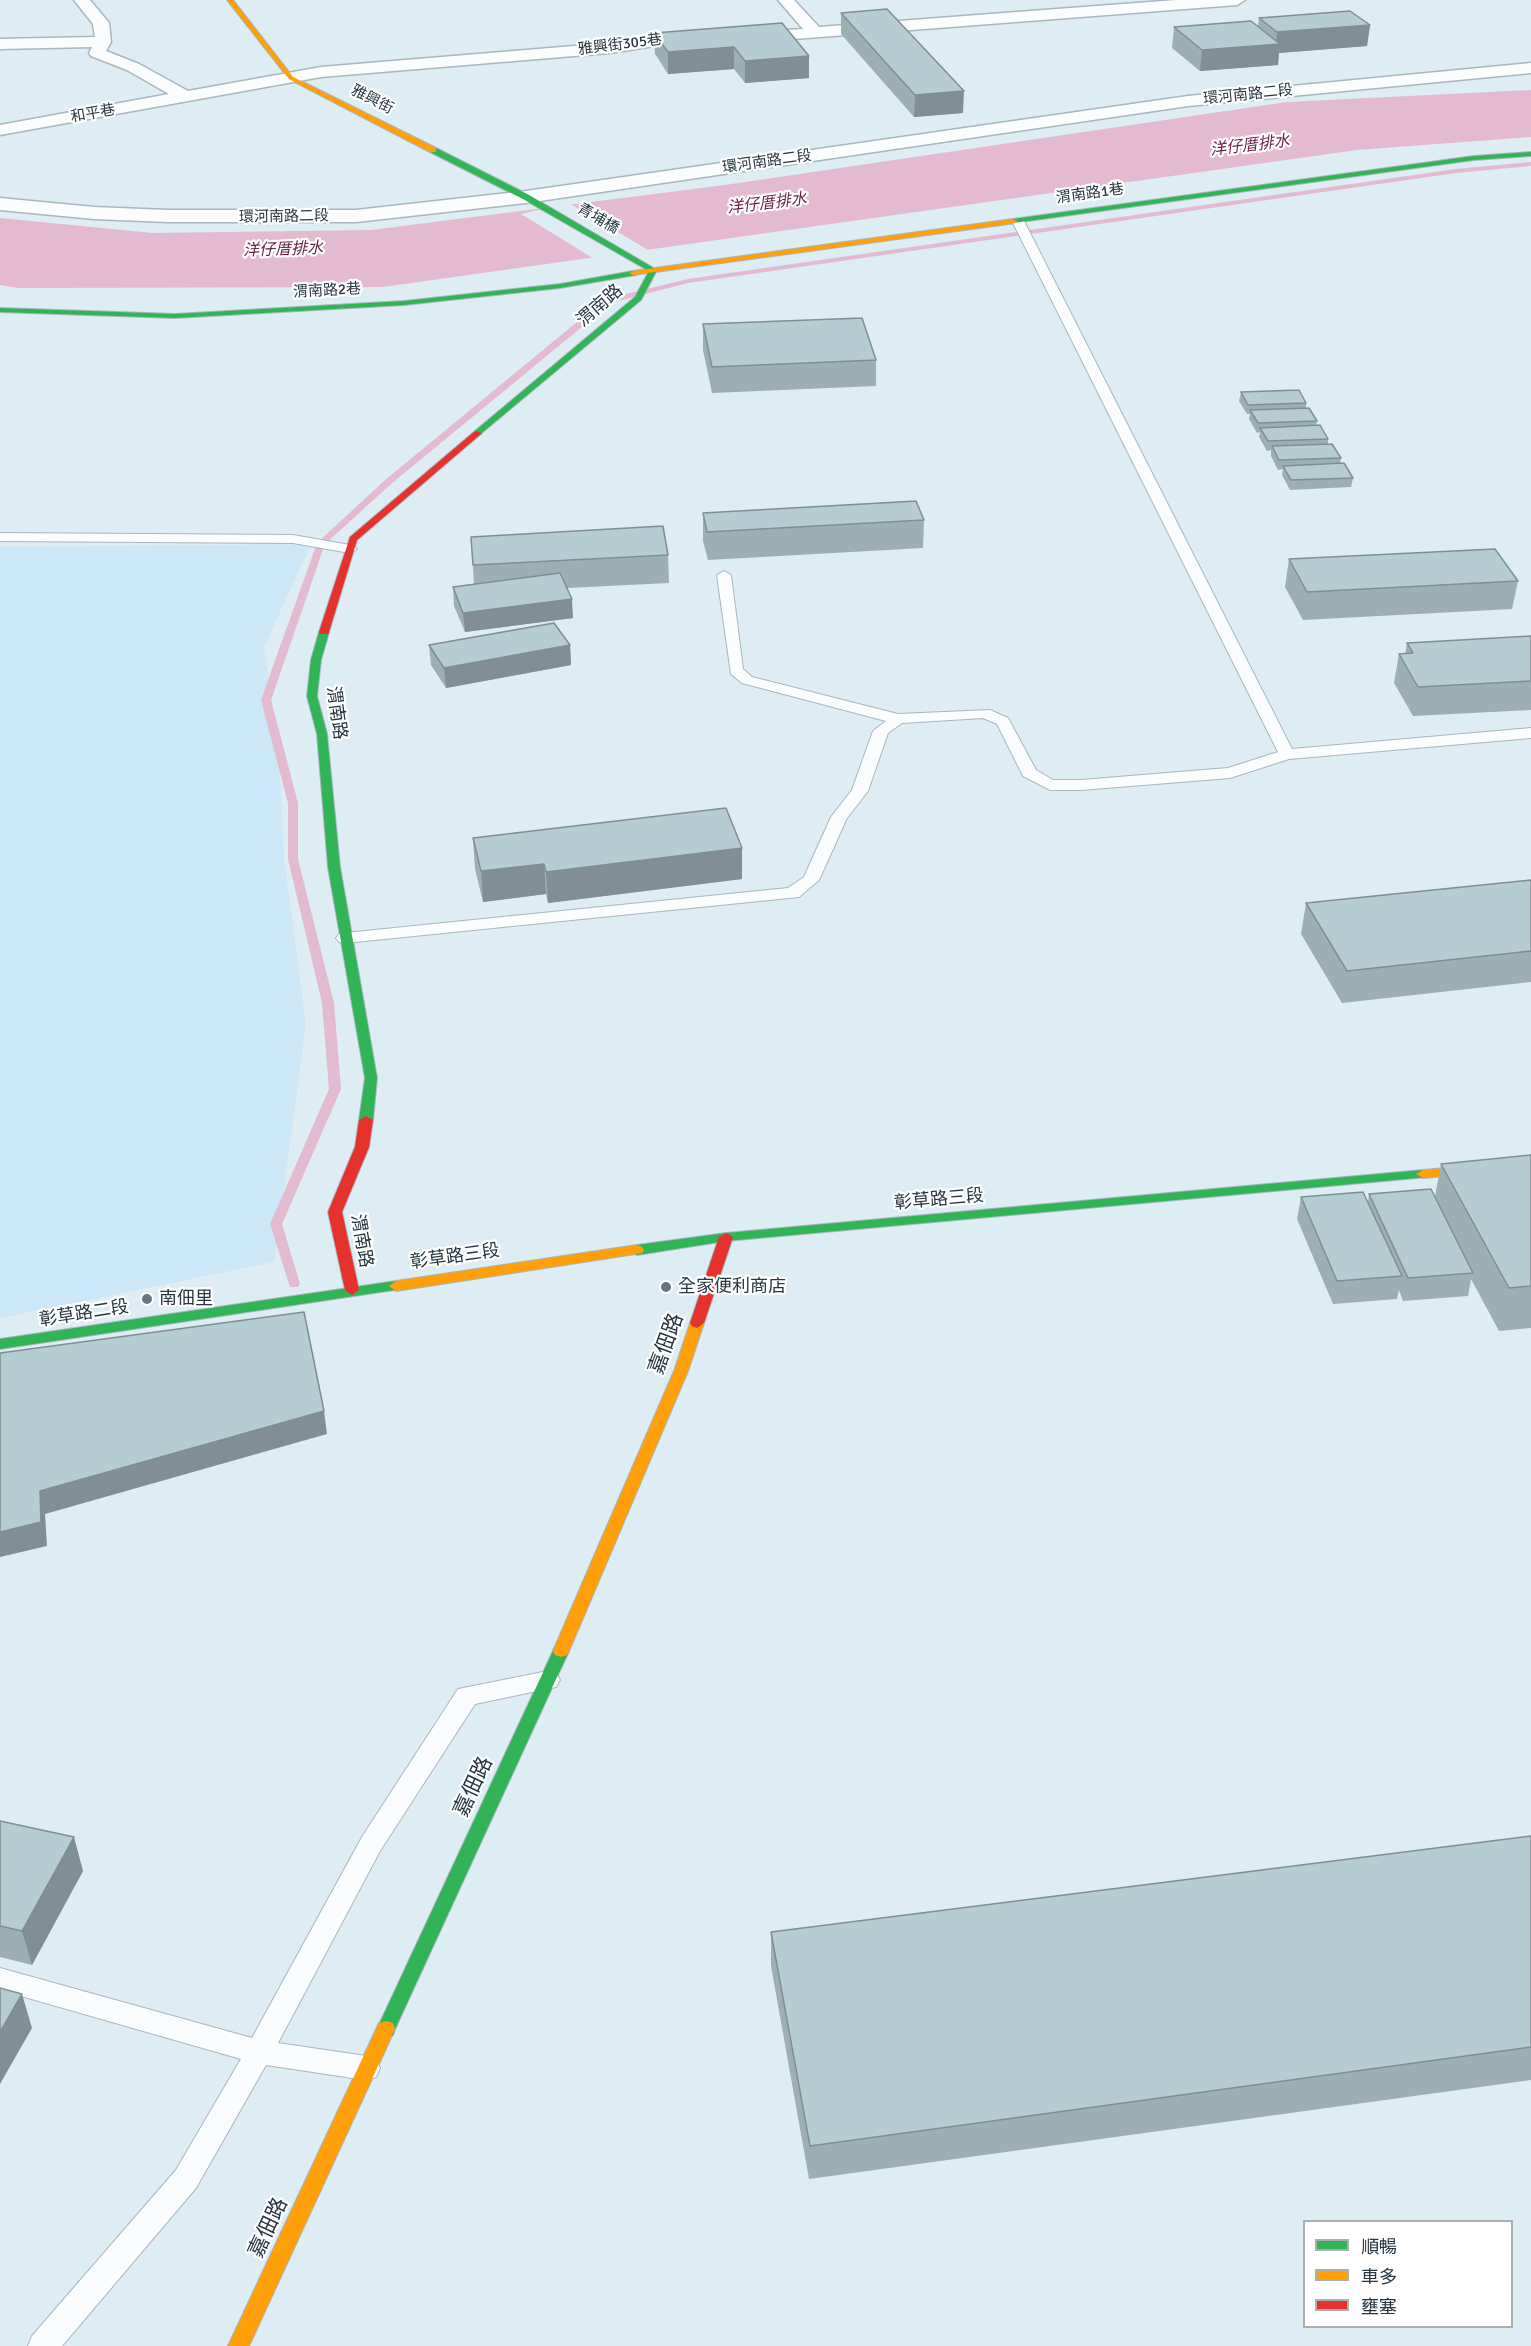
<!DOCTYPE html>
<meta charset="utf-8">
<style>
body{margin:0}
#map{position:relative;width:1531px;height:2346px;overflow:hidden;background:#deecf4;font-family:Signika,"Noto Sans TC",sans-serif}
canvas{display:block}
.legend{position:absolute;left:1303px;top:2220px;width:210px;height:108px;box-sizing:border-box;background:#fff;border:2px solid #a9afb3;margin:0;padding:8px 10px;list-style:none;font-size:18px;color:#273741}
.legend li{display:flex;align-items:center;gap:12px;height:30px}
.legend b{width:30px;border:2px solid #a9afb3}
</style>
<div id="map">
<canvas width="1531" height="2346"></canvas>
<ul class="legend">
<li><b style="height:8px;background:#30b455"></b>順暢</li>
<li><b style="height:8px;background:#ff9f0a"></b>車多</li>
<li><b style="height:8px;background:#e5322d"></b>壅塞</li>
</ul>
</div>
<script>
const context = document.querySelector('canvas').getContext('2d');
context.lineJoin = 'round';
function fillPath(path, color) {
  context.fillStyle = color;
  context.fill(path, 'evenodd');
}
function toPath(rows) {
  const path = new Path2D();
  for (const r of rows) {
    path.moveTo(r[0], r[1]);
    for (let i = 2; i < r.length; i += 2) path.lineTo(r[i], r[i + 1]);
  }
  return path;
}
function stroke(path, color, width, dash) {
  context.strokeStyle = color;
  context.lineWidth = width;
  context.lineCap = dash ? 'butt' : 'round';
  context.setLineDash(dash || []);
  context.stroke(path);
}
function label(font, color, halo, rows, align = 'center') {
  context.font = font + ' Signika,"Noto Sans TC",sans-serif';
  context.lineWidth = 4.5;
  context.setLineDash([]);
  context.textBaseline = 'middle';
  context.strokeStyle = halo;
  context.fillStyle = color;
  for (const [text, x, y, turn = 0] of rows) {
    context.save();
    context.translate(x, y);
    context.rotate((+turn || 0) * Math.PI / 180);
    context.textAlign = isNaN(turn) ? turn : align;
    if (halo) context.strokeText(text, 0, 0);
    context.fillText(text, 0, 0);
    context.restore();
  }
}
fillPath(toPath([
 [311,544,264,647,279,752,284,858,306,1024,274,1262,0,1318,0,547]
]), '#cce7f7');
fillPath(toPath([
 [1531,90,1531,137,1357,150,383,287,18,288,0,285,0,218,153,233,371,230,725,185,1287,102]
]), '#e4bad0');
fillPath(toPath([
 [569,203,648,250,596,260,521,214]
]), '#deecf4');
fillPath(toPath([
 [1531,162,1531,166,1456,173,688,283,611,303,391,484,325,544,271,700,298,803,298,859,334,1003,341,1089,282,1224,300,1284,298,1287,290,1287,270,1224,329,1089,322,1003,288,859,288,803,261,700,317,543,385,480,605,299,688,279,1456,169,1531,162]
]), '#e4bad0');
const lane = toPath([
 [1018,218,1024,221,1292,749,1531,728,1531,738,1289,759,1230,778,1081,790,1050,790,1023,776,997,724,983,718,902,723,888,733,868,791,847,818,819,880,799,897,345,943,339,942,336,938,339,934,345,933,788,888,804,877,831,817,852,790,873,731,886,721,742,683,731,674,717,575,724,571,731,575,743,669,752,677,898,714,990,710,1008,718,1036,770,1053,780,1081,780,1228,768,1278,752,1012,221,1018,218],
 [0,533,293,535,350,545,357,549,350,553,293,543,0,541,0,533],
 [548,1671,556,1673,560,1680,556,1687,475,1704,380,1851,278,2043,366,2056,376,2059,380,2068,376,2077,366,2080,266,2065,196,2188,62,2346,28,2346,32,2336,176,2170,241,2059,0,1990,0,1968,252,2038,362,1837,458,1689,548,1671]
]);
const street = toPath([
 [74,0,90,0,109,23,111,42,106,51,139,64,188,91,321,67,610,43,674,33,742,33,803,29,778,0,794,0,819,27,1176,0,1245,0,1237,5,742,43,674,43,610,53,321,77,0,135,0,125,169,94,127,70,91,56,89,53,92,47,0,49,0,39,95,37,93,24,74,0],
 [1531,63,1531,73,1188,106,526,203,356,222,168,222,94,219,0,210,0,198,94,207,168,210,356,210,526,191,1188,96,1531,63]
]);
const fast = toPath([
 [430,148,436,148,529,195,657,270,641,300,478,436,475,435,475,431,635,297,649,271,523,199,430,152,430,148],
 [1531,152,1531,156,1474,160,1013,223,1009,221,1013,219,1474,156,1531,152],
 [633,271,637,273,636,275,560,288,404,305,175,318,0,312,0,308,175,314,404,301,560,284,633,271],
 [324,629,329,632,321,660,317,696,327,734,340,867,377,1078,373,1120,366,1124,359,1120,365,1078,328,867,317,734,307,696,311,660,319,632,324,629],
 [1423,1170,1430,1174,1428,1177,726,1241,637,1255,630,1250,637,1245,726,1233,1423,1170],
 [396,1281,401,1283,403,1286,401,1289,0,1349,0,1339,396,1281],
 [561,1645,567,1647,569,1651,395,2029,393,2035,386,2037,379,2035,377,2029,553,1651,555,1647,561,1645]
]);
const slow = toPath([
 [227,0,233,0,293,77,436,148,436,152,430,152,289,79,227,0],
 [1013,219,1017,221,1016,223,633,275,629,273,633,271,1013,219],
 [1531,1160,1531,1168,1423,1178,1416,1174,1423,1170,1531,1160],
 [637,1245,642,1247,644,1250,642,1253,396,1291,389,1286,396,1281,637,1245],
 [697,1318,704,1323,688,1371,569,1651,567,1655,561,1657,555,1655,553,1651,674,1371,690,1323,697,1318],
 [386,2021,393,2023,395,2029,249,2346,228,2346,379,2023,386,2021]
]);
const jam = toPath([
 [475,431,482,433,357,540,329,632,328,634,320,634,319,632,350,537,475,431],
 [366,1116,373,1120,369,1147,342,1212,359,1290,352,1295,345,1290,328,1212,355,1147,359,1120,366,1116],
 [726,1233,733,1237,704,1323,697,1328,692,1326,690,1323,719,1237,726,1233]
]);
stroke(lane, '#a9b7bf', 2);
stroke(street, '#a9b7bf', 3);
stroke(fast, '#a9b7bf', 2);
stroke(slow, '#a9b7bf', 2);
stroke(jam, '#a9b7bf', 2);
fillPath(lane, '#fafcfd');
fillPath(street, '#fafcfd');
fillPath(fast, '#30b455');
fillPath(slow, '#ff9f0a');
fillPath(jam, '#e5322d');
fillPath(toPath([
 [841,13,963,113,914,117,841,34],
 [1259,18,1370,25,1367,46,1279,53,1278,65,1200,71,1172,48,1174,27,1258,26],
 [782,23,809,78,745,83,734,69,668,74,655,54,654,33],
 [703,324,876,360,876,386,712,393,703,350],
 [1241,392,1306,403,1306,408,1317,421,1316,426,1328,439,1328,444,1341,458,1340,464,1353,478,1351,487,1290,490,1282,475,1283,469,1278,470,1271,456,1271,450,1267,451,1259,437,1260,432,1257,433,1249,419,1250,414,1247,414,1239,401],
 [703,513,924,520,923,548,708,560,703,541],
 [471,537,668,555,669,583,567,588,573,618,465,632,454,606,453,587,474,584],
 [1289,559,1518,581,1512,609,1303,620,1285,587],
 [1531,636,1531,710,1413,716,1394,683,1399,654,1405,654,1407,643],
 [429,645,570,645,571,665,446,688,431,665],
 [473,838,742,848,742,879,548,903,546,894,483,902,475,869],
 [1531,880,1531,982,1342,1003,1301,934,1306,903],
 [1531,1155,1531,1328,1499,1331,1471,1279,1468,1296,1403,1301,1399,1290,1397,1299,1333,1304,1297,1219,1301,1197,1368,1203,1369,1194,1435,1196,1441,1164],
 [0,1821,83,1871,32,1965,0,1957],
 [1531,1836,1531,2080,809,2179,771,1966,771,1932]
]), '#9cafb5');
fillPath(toPath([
 [1370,25,1367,46,1279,53,1278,65,1200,71,1202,50,1276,44,1277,32],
 [734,47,734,69,668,74,668,52],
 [809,56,809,78,745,83,745,61],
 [964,91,963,113,914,117,915,95],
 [572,599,573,618,465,632,463,613],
 [570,645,571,665,446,688,444,668],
 [742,848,742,879,548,903,546,872],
 [544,864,546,894,483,902,481,871],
 [324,1411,327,1434,45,1514,47,1546,0,1557,0,1532,40,1491],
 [74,1837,83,1871,32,1965,22,1931],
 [22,1994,32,2028,0,2084,0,2032]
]), '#7f8f94');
const building = toPath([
 [887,9,964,91,915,95,841,13,887,9],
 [1350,11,1370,25,1277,32,1259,18,1350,11],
 [1251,21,1280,44,1202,50,1174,27,1251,21],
 [782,23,809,56,745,61,734,47,668,52,654,33,782,23],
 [862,318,876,360,712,367,703,324,862,318],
 [1299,390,1306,403,1248,405,1241,392,1299,390],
 [1309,408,1317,421,1258,423,1250,410,1309,408],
 [1320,425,1328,439,1268,441,1260,428,1320,425],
 [1332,444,1341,458,1279,460,1272,446,1332,444],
 [1344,463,1353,478,1291,480,1283,466,1344,463],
 [916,501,924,520,707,532,703,513,916,501],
 [663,526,668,555,473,565,471,537,663,526],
 [1495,549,1518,581,1307,592,1289,559,1495,549],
 [560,573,572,599,463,613,453,587,560,573],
 [554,623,570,645,444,668,429,645,554,623],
 [1531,636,1531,681,1418,687,1399,654,1413,653,1407,643,1531,636],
 [726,808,742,848,546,872,544,864,481,871,473,838,726,808],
 [1531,880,1531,951,1347,971,1306,903,1531,880],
 [1531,1155,1531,1286,1509,1288,1441,1164,1531,1155],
 [1431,1189,1473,1273,1408,1278,1369,1194,1431,1189],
 [1363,1192,1402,1276,1337,1281,1301,1197,1363,1192],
 [304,1312,324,1411,40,1491,41,1522,0,1532,0,1353,304,1312],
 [0,1821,74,1837,22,1931,0,1926,0,1821],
 [1531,1836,1531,2047,810,2146,771,1932,1531,1836],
 [0,1988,22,1994,0,2032,0,1988]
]);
fillPath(building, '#b5ccd3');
stroke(building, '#7f8f94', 1.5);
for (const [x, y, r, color] of [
 [666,1287,6,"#677680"],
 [147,1299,6,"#677680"]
]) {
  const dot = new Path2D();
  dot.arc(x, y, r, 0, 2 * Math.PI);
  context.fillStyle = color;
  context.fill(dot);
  stroke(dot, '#fff', 2);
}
label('15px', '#273741', '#fff', [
 ["雅興街305巷",620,45,-7],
 ["環河南路二段",1248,95,-6],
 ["雅興街",372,100,27],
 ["和平巷",93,114,-10],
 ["環河南路二段",767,162,-8],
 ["渭南路1巷",1090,194,-8],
 ["環河南路二段",284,217,-1],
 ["青埔橋",598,219,30],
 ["渭南路2巷",327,291,-3]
]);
label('italic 16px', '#681c43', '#fff', [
 ["洋仔厝排水",1250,146,-7],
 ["洋仔厝排水",767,204,-7],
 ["洋仔厝排水",283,250,-2]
]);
label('18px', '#273741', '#fff', [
 ["渭南路",600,306,-41],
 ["渭南路",336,713,82],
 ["彰草路三段",939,1200,-5],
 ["渭南路",361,1241,80],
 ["彰草路三段",455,1257,-8],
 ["彰草路二段",84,1314,-9]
]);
label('18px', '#273741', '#fff', [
 ["全家便利商店",678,1287],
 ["南佃里",159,1299]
], 'left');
label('21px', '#273741', '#fff', [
 ["嘉佃路",667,1344,-70],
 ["嘉佃路",474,1787,-65],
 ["嘉佃路",269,2228,-65]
]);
</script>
